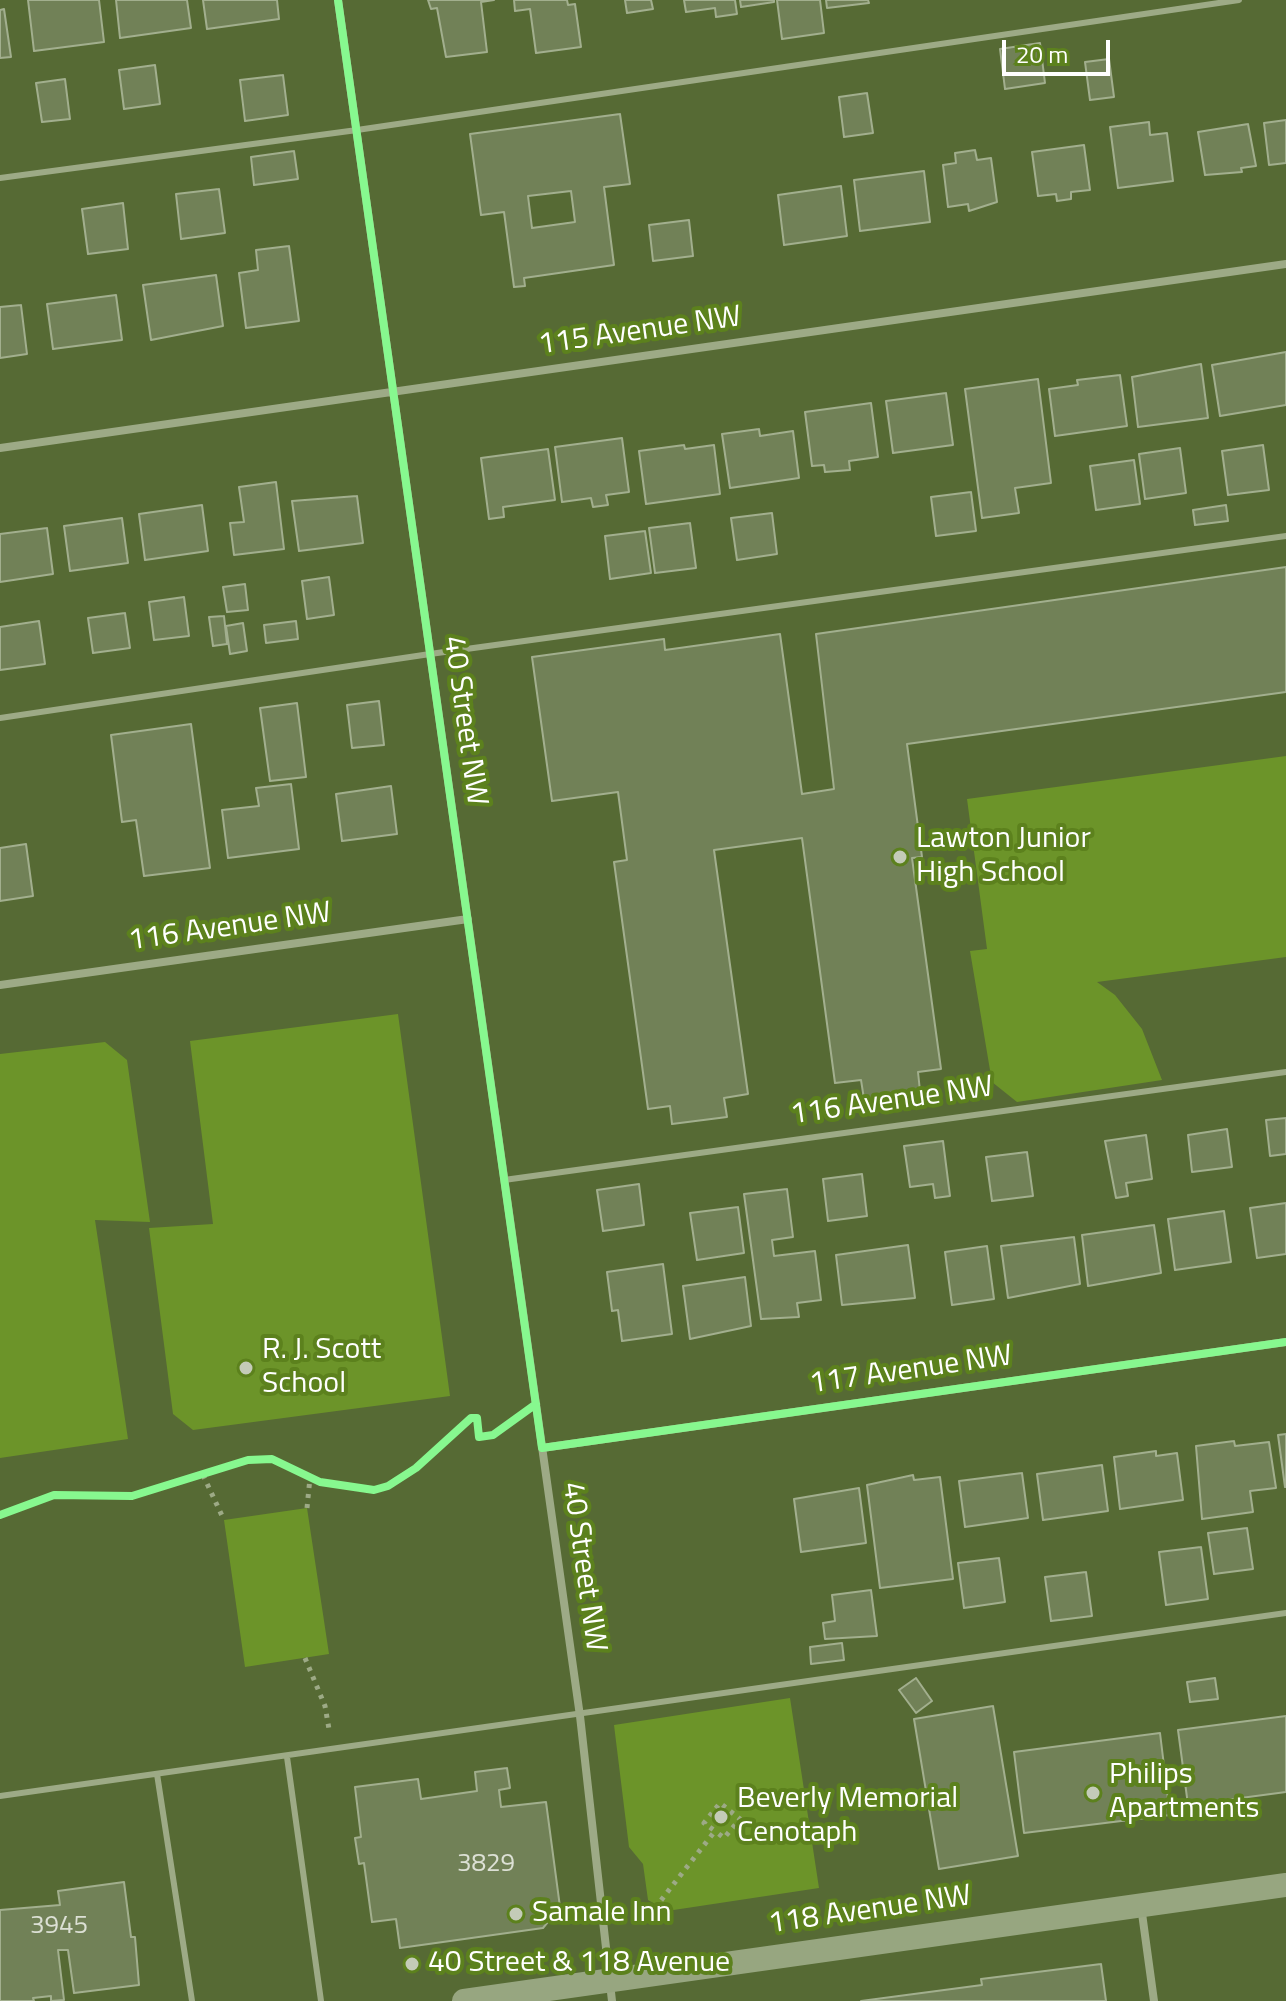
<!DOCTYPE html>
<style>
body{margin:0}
#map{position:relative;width:1286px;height:2001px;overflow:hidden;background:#566a34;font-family:"Titillium Web",sans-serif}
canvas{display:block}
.scale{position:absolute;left:1002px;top:40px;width:108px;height:36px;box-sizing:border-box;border:4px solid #fff;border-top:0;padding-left:10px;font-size:24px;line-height:28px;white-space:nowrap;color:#fff;-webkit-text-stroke:6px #5c811d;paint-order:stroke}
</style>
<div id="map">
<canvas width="1286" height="2001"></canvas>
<div class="scale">20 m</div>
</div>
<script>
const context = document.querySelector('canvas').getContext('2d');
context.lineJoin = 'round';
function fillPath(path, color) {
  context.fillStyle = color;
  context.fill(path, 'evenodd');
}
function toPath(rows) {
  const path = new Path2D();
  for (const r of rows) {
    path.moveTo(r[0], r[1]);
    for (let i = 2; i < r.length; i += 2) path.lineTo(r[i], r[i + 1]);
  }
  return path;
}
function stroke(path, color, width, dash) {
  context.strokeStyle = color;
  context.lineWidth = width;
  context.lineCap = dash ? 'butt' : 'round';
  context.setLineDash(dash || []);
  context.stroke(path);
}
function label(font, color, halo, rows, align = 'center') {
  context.font = font + ' "Titillium Web",sans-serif';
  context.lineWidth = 8;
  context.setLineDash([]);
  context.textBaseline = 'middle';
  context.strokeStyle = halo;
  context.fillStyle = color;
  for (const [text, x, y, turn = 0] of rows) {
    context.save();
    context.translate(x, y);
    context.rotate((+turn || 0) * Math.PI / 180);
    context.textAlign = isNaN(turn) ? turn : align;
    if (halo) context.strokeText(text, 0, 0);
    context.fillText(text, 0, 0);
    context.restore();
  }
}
fillPath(toPath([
 [1286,756,1286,957,1097,982,1115,995,1142,1029,1162,1080,1017,1102,992,1082,970,951,987,949,967,799],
 [398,1014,450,1396,193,1430,173,1414,149,1228,213,1224,190,1041],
 [105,1042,127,1060,150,1222,95,1220,128,1439,0,1458,0,1054],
 [307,1508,329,1654,245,1667,224,1520],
 [790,1698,819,1888,667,1911,648,1900,643,1864,629,1847,614,1725]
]), '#6c9429');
const building = toPath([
 [28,0,99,0,104,42,34,51,28,0],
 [116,0,187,0,191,28,120,38,116,0],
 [203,0,277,0,279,19,207,29,203,0],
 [428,0,494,0,481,2,487,52,446,57,437,8,431,9,428,0],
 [514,0,567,0,568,5,575,4,581,47,536,53,530,9,515,11,514,0],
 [625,0,651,0,653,9,627,13,625,0],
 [684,0,735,0,737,14,716,17,715,8,686,12,684,0],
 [740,0,774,0,774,2,741,7,740,0],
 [777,0,820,0,824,33,782,39,777,0],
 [826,0,868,0,869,3,827,8,826,0],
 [4,9,11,57,0,58,0,10,4,9],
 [1040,43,1045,83,1005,89,1000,49,1040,43],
 [1109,59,1114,97,1090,100,1085,62,1109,59],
 [155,65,160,104,124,109,119,70,155,65],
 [283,75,288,115,245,121,240,80,283,75],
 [65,79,70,119,42,122,36,83,65,79],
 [867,93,873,133,844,137,839,97,867,93],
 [620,114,630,184,604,187,614,265,524,278,525,286,514,287,504,212,481,215,470,134,620,114],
 [571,191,575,222,532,228,528,196,571,191],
 [1286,120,1286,163,1269,165,1264,123,1286,120],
 [1149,122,1150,135,1167,133,1173,181,1118,188,1110,127,1149,122],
 [1248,124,1256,166,1241,168,1242,172,1205,175,1198,132,1248,124],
 [1084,145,1090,190,1071,192,1071,199,1057,201,1056,194,1038,196,1032,152,1084,145],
 [975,150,977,160,991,158,997,202,969,211,968,204,948,207,943,165,956,163,955,153,975,150],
 [294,151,298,179,254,185,251,157,294,151],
 [924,171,930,222,860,231,854,180,924,171],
 [841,186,847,236,784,245,778,195,841,186],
 [219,189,225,233,181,239,176,194,219,189],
 [123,203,128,249,88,254,82,209,123,203],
 [689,220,693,256,653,261,649,225,689,220],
 [289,246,299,321,246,328,239,273,258,270,256,250,289,246],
 [216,275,223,326,151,340,143,285,216,275],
 [116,295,122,340,53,349,47,304,116,295],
 [21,305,27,354,0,358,0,307,21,305],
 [1286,352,1286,405,1220,416,1212,365,1286,352],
 [1201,364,1208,418,1138,427,1132,377,1201,364],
 [1120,375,1127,426,1055,436,1049,389,1078,385,1077,380,1120,375],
 [1038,379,1051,483,1015,488,1019,513,982,518,965,389,1038,379],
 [946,393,953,445,893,453,886,401,946,393],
 [871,403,878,457,849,461,850,470,825,472,824,465,812,466,805,412,871,403],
 [759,429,760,436,793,431,799,478,730,488,722,434,759,429],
 [622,438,629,492,606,495,608,505,593,507,591,498,562,502,555,447,622,438],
 [684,445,685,449,714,445,720,494,646,504,639,451,684,445],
 [1263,445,1269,490,1228,495,1222,451,1263,445],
 [1180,448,1186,493,1145,499,1139,454,1180,448],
 [548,449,555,500,503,507,504,517,489,519,481,458,548,449],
 [1134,460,1140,504,1096,510,1090,466,1134,460],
 [276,482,284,549,234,555,230,523,244,522,239,487,276,482],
 [971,492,976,531,936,536,931,497,971,492],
 [357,496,363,543,299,551,292,501,357,496],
 [202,505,208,551,145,560,139,514,202,505],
 [1226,505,1228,521,1195,525,1193,510,1226,505],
 [772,513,777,554,737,560,731,518,772,513],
 [122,518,128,563,70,571,64,526,122,518],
 [690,523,696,568,655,573,649,528,690,523],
 [47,528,53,574,0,582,0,534,47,528],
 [645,531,651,573,610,579,605,536,645,531],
 [1286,567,1286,692,907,744,922,857,912,858,941,1069,918,1072,920,1091,864,1099,861,1080,835,1083,802,838,714,850,748,1094,724,1098,727,1117,672,1124,670,1106,648,1109,614,862,627,860,618,792,552,801,532,657,664,639,665,650,780,634,802,794,834,789,816,634,1286,567],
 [329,577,334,615,307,619,302,581,329,577],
 [245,584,248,610,227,612,223,587,245,584],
 [184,597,189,636,154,640,149,602,184,597],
 [125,613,130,648,93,653,88,618,125,613],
 [224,616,227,644,213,646,209,617,224,616],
 [39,621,45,664,0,670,0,627,39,621],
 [296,621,298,639,266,643,264,625,296,621],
 [243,623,247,651,230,654,226,626,243,623],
 [379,701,384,745,352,748,347,705,379,701],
 [297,703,306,777,270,781,260,708,297,703],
 [191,724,210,868,144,876,136,820,122,822,111,735,191,724],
 [291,784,299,849,228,858,222,810,259,806,256,788,291,784],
 [391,786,397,834,342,841,336,794,391,786],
 [26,844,33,896,0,901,0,848,26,844],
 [1286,1118,1286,1154,1270,1156,1266,1120,1286,1118],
 [1227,1129,1232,1167,1192,1172,1188,1135,1227,1129],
 [1146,1135,1152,1179,1126,1183,1128,1196,1116,1198,1105,1141,1146,1135],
 [943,1141,950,1196,935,1198,933,1184,910,1187,904,1146,943,1141],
 [1027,1152,1033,1196,992,1201,986,1157,1027,1152],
 [862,1174,867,1216,828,1221,823,1179,862,1174],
 [639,1184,644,1225,603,1231,597,1190,639,1184],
 [787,1189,793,1237,772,1240,774,1256,815,1251,821,1300,797,1303,799,1317,761,1319,744,1194,787,1189],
 [1286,1203,1286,1254,1257,1258,1250,1208,1286,1203],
 [738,1207,744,1253,697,1260,690,1213,738,1207],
 [1224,1211,1231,1262,1175,1270,1168,1219,1224,1211],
 [1154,1225,1161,1273,1088,1286,1082,1235,1154,1225],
 [1074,1237,1080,1284,1008,1298,1001,1246,1074,1237],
 [908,1245,915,1298,842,1305,836,1255,908,1245],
 [987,1246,994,1299,952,1305,945,1252,987,1246],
 [663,1264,672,1334,622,1341,618,1310,612,1311,607,1272,663,1264],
 [745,1277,751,1326,690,1339,683,1286,745,1277],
 [1286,1434,1286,1487,1285,1487,1278,1435,1286,1434],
 [1234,1441,1235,1446,1269,1442,1276,1488,1250,1491,1253,1512,1202,1519,1196,1446,1234,1441],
 [1156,1451,1156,1456,1177,1453,1183,1500,1120,1509,1114,1457,1156,1451],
 [1102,1465,1108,1511,1043,1520,1037,1474,1102,1465],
 [1022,1473,1028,1518,965,1527,959,1481,1022,1473],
 [913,1475,914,1480,940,1477,953,1579,880,1588,867,1485,913,1475],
 [859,1488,866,1543,801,1552,794,1499,859,1488],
 [1247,1528,1253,1569,1214,1574,1208,1533,1247,1528],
 [1201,1547,1208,1599,1166,1605,1159,1552,1201,1547],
 [999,1558,1005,1602,964,1608,958,1563,999,1558],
 [1086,1572,1092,1616,1051,1621,1045,1577,1086,1572],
 [871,1590,877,1636,825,1639,823,1623,835,1621,832,1595,871,1590],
 [842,1643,844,1660,811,1664,810,1647,842,1643],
 [916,1678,932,1701,916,1713,899,1690,916,1678],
 [1215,1678,1218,1699,1190,1702,1187,1682,1215,1678],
 [993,1706,1018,1856,939,1869,914,1719,993,1706],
 [1286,1716,1286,1792,1188,1805,1178,1730,1286,1716],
 [1160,1733,1170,1815,1024,1833,1014,1752,1160,1733],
 [507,1768,510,1788,499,1790,501,1807,546,1802,560,1907,543,1928,400,1948,396,1919,372,1922,364,1863,359,1864,355,1838,361,1837,355,1787,418,1779,421,1799,477,1791,475,1772,507,1768],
 [124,1882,131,1937,135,1937,139,1985,74,1993,68,1950,58,1950,64,2000,51,2001,51,1996,33,1998,34,2001,0,2001,0,1910,60,1905,58,1891,124,1882],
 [1101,1964,1106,2001,861,2001,982,1985,981,1979,1101,1964]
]);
fillPath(building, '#718157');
stroke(building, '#a2af8e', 2);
stroke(toPath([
 [203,1475,224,1520],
 [307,1508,310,1478],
 [0,1515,54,1495,132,1496,248,1460,272,1459,320,1482,374,1490,388,1486,416,1468,471,1418,477,1418,479,1437,493,1435,516,1419],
 [305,1658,325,1706,329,1729],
 [655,1908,715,1831,704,1823,720,1803,740,1819,724,1838,715,1831]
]), '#9daa86', 5, [4, 6]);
stroke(toPath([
 [0,178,357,130,1239,0],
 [0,718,430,654,1286,536],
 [504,1180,1286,1072],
 [287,1757,321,2001],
 [157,1774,192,2001],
 [0,1796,1286,1613]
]), '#9daa86', 6);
stroke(toPath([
 [338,0,580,1716,612,2001],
 [0,448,1286,264],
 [0,985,468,919],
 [542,1448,1286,1342],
 [1141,1906,1154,2001]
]), '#9daa86', 8);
stroke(toPath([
 [464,2001,1286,1885]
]), '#97a680', 24);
stroke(toPath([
 [338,0,542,1448,1286,1342],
 [0,1515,54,1495,132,1496,248,1460,272,1459,320,1482,374,1490,388,1486,416,1468,471,1418,477,1418,479,1437,493,1435,536,1404]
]), '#87f88f', 8);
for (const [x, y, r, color] of [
 [900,857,8,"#c4cbb8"],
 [246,1368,8,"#c4cbb8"],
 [1093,1793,8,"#c4cbb8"],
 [721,1817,8,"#c4cbb8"],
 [516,1914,8,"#c4cbb8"],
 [412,1964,8,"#c4cbb8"]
]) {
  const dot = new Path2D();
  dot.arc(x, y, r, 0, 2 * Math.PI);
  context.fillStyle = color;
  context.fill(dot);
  stroke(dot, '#5c811d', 3);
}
label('26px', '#dce0d5', null, [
 ["3829",486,1865],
 ["3945",59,1927]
]);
label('30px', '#fff', '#5c811d', [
 ["115 Avenue NW",640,332,-8],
 ["40 Street NW",464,721,82],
 ["116 Avenue NW",230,928,-8],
 ["116 Avenue NW",892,1102,-8],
 ["117 Avenue NW",911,1371,-8],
 ["40 Street NW",583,1567,82],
 ["118 Avenue NW",870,1911,-8]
]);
label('30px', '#fff', '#5c811d', [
 ["Lawton Junior",916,840],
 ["High School",916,874],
 ["R. J. Scott",262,1351],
 ["School",262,1385],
 ["Philips",1109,1776],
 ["Apartments",1109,1810],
 ["Beverly Memorial",737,1800],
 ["Cenotaph",737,1834],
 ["Samale Inn",532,1914],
 ["40 Street & 118 Avenue",428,1964]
], 'left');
</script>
